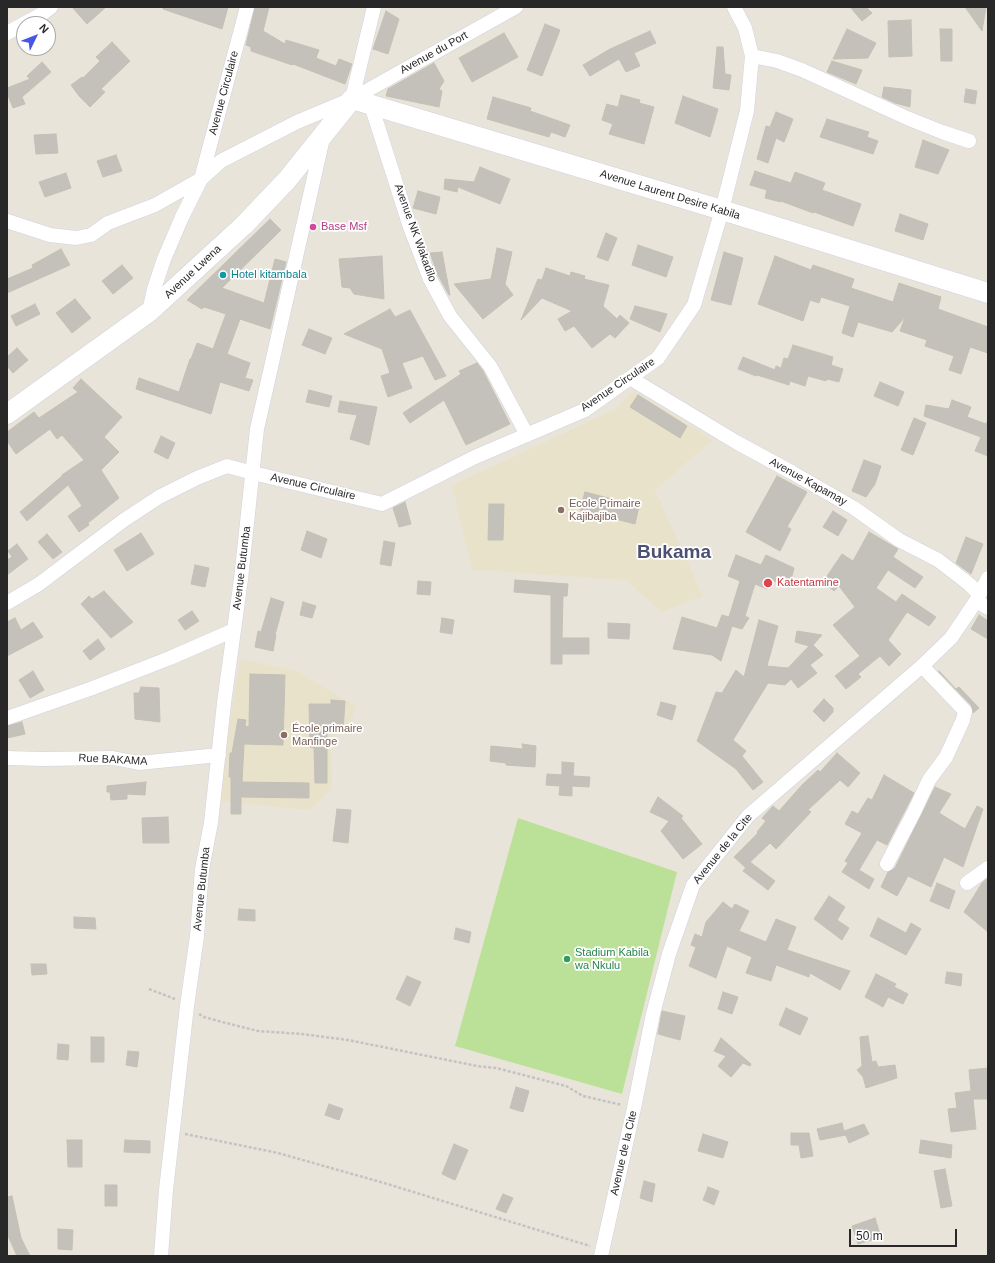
<!DOCTYPE html>
<meta charset="utf-8">
<style>
body{margin:0}
#map{position:relative;width:995px;height:1263px;overflow:hidden;background:#e9e4da;font-family:Helvetica,sans-serif}
canvas{display:block}
.frame{position:absolute;inset:0;border:8px solid #282828;pointer-events:none}
.north{position:absolute;left:16px;top:16px;width:40px;height:40px;box-sizing:border-box;background:#fff;border:1px solid #a9a9a9;border-radius:50%;rotate:47deg;font-size:11px;font-weight:700;line-height:16px;text-align:center;color:#282828}
.north::after{content:'';display:block;margin:auto;width:14px;height:18px;background:#4856e8;clip-path:polygon(50% 0,100% 100%,50% 72%,0 100%)}
.scale{position:absolute;left:849px;top:1229px;width:108px;height:18px;box-sizing:border-box;border:2px solid #282828;border-top:0;padding-left:5px;font-size:12px;line-height:14px;white-space:nowrap;color:#282828;-webkit-text-stroke:3px #fff;paint-order:stroke}
</style>
<div id="map">
<canvas width="995" height="1263"></canvas>
<div class="frame"></div>
<div class="north">N</div>
<div class="scale">50 m</div>
</div>
<script>
const context = document.querySelector('canvas').getContext('2d');
context.lineJoin = 'round';
function fillPath(path, color) {
  context.fillStyle = color;
  context.fill(path, 'evenodd');
}
function toPath(rows) {
  const path = new Path2D();
  for (const r of rows) {
    path.moveTo(r[0], r[1]);
    for (let i = 2; i < r.length; i += 2) path.lineTo(r[i], r[i + 1]);
  }
  return path;
}
function stroke(path, color, width, dash) {
  context.strokeStyle = color;
  context.lineWidth = width;
  context.lineCap = dash ? 'butt' : 'round';
  context.setLineDash(dash || []);
  context.stroke(path);
}
function label(font, color, halo, rows, align = 'center') {
  context.font = font + ' Helvetica,sans-serif';
  context.lineWidth = 3.5;
  context.setLineDash([]);
  context.textBaseline = 'middle';
  context.strokeStyle = halo;
  context.fillStyle = color;
  for (const [text, x, y, turn = 0] of rows) {
    context.save();
    context.translate(x, y);
    context.rotate((+turn || 0) * Math.PI / 180);
    context.textAlign = isNaN(turn) ? turn : align;
    if (halo) context.strokeText(text, 0, 0);
    context.fillText(text, 0, 0);
    context.restore();
  }
}
fillPath(toPath([
 [634,391,713,440,655,490,703,596,661,612,626,580,472,570,452,485,614,410],
 [240,659,297,671,356,706,347,732,331,737,332,789,309,810,217,801]
]), '#e9e2cb');
fillPath(toPath([
 [518,818,677,872,622,1094,455,1046]
]), '#bbe198');
const building = toPath([
 [72,7,106,7,87,24,72,7],
 [163,7,228,7,222,29,163,9,163,7],
 [255,7,269,7,263,31,285,44,286,40,319,50,316,58,336,66,339,59,352,64,345,84,293,64,292,65,251,51,251,47,246,45,255,7],
 [850,7,866,7,872,13,862,21,850,7],
 [965,7,986,7,982,31,965,7],
 [386,11,399,19,388,54,373,49,386,11],
 [911,20,912,56,889,57,888,21,911,20],
 [545,24,560,30,542,76,527,70,545,24],
 [847,29,876,43,868,58,833,59,847,29],
 [940,29,952,29,952,61,941,61,940,29],
 [650,31,656,43,634,53,640,66,626,72,619,59,590,76,583,65,610,49,650,31],
 [504,33,518,57,472,82,459,58,504,33],
 [112,42,130,61,101,89,105,92,90,107,79,96,71,85,82,77,83,78,100,61,96,57,112,42],
 [717,47,723,47,725,74,731,75,729,90,713,88,717,47],
 [832,61,862,70,856,84,827,72,832,61],
 [42,62,51,72,22,97,25,104,13,108,7,93,7,88,30,79,27,76,42,62],
 [434,63,444,81,439,89,442,91,439,107,386,96,388,89,434,63],
 [884,87,911,90,910,107,895,103,882,97,884,87],
 [966,89,977,91,975,104,964,102,966,89],
 [621,95,640,100,639,103,654,107,644,144,609,134,613,124,602,120,606,106,608,107,606,104,618,107,621,95],
 [683,96,718,109,710,137,675,123,683,96],
 [493,97,531,108,530,111,570,125,565,137,551,132,549,137,487,119,493,97],
 [776,112,793,119,784,142,776,138,768,163,757,159,766,126,770,127,776,112],
 [827,119,869,132,867,137,878,141,873,154,820,137,827,119],
 [56,134,58,153,36,154,34,135,56,134],
 [923,140,949,150,938,174,915,167,923,140],
 [116,155,122,171,103,177,97,161,116,155],
 [480,167,510,179,500,204,458,187,457,192,444,189,445,179,474,182,480,167],
 [755,171,791,183,795,172,825,183,822,190,861,204,853,226,814,212,813,213,781,201,781,202,765,198,767,190,750,185,755,171],
 [66,173,71,188,45,197,39,182,66,173],
 [418,191,440,197,436,214,413,208,418,191],
 [900,214,928,224,923,240,895,231,900,214],
 [270,219,281,230,222,288,264,303,275,259,286,262,270,329,240,319,227,354,250,363,245,378,253,380,249,391,220,382,211,414,136,389,139,378,179,392,190,359,191,359,197,343,213,349,226,314,204,307,202,309,187,300,270,219],
 [606,233,617,238,608,261,597,257,606,233],
 [638,245,673,257,666,277,632,265,638,245],
 [497,248,512,252,505,284,513,295,483,319,454,284,491,279,497,248],
 [61,249,70,265,7,293,7,279,33,268,32,265,61,249],
 [442,252,450,295,449,295,438,275,430,253,442,252],
 [724,252,743,258,731,305,711,300,724,252],
 [382,256,384,299,354,294,350,288,342,287,339,259,382,256],
 [775,256,811,270,813,265,854,279,851,288,893,302,899,283,941,297,938,309,988,327,988,353,970,347,961,374,949,370,954,356,925,346,927,340,900,331,905,317,892,332,858,322,853,337,842,333,850,306,821,297,819,303,810,300,803,321,758,304,775,256],
 [122,265,133,278,113,294,102,281,122,265],
 [546,268,570,276,571,272,585,276,584,279,609,285,603,306,617,319,620,315,629,323,615,338,610,334,592,348,574,326,565,331,558,319,572,311,542,298,521,320,538,279,542,280,546,268],
 [75,299,91,318,72,333,56,313,75,299],
 [35,304,40,314,16,326,11,316,35,304],
 [635,306,667,314,660,332,630,319,635,306],
 [390,309,395,317,410,310,446,376,435,380,423,356,402,363,412,388,388,397,381,376,390,373,382,349,344,334,390,309],
 [309,329,332,338,325,354,302,345,309,329],
 [793,345,833,357,831,365,843,369,839,382,827,379,826,381,808,376,805,386,790,381,789,385,757,375,756,376,738,369,743,357,775,370,776,366,781,368,784,358,788,359,793,345],
 [17,348,28,360,13,373,7,366,7,357,17,348],
 [477,363,483,371,510,424,466,445,444,400,410,423,403,413,461,374,459,371,477,363],
 [81,379,122,417,104,437,119,452,101,470,119,498,88,523,89,525,79,532,68,516,82,506,68,485,27,521,20,512,62,476,62,475,84,460,62,435,57,439,50,429,16,454,7,441,7,432,34,412,39,418,78,392,73,388,81,379],
 [880,382,904,392,898,406,874,396,880,382],
 [309,390,332,396,329,407,306,402,309,390],
 [638,395,687,426,680,438,630,407,638,395],
 [952,400,971,407,967,417,986,424,988,420,988,456,975,451,981,437,924,416,926,405,949,409,952,400],
 [340,401,377,407,369,445,350,439,357,415,338,412,340,401],
 [914,418,926,423,913,455,901,450,914,418],
 [161,436,175,443,168,459,154,452,161,436],
 [864,460,881,466,875,484,866,497,852,491,864,460],
 [777,476,807,492,787,527,791,529,780,551,746,532,777,476],
 [585,492,639,506,635,524,580,510,585,492],
 [405,502,411,524,399,527,393,508,405,502],
 [489,504,504,504,503,540,488,540,489,504],
 [833,511,847,520,838,536,823,527,833,511],
 [307,531,327,539,321,558,301,550,307,531],
 [869,532,898,549,893,557,923,577,915,588,888,570,876,588,896,602,902,594,936,617,929,626,907,612,888,640,901,654,889,666,880,656,858,674,861,677,846,689,835,676,860,656,833,625,855,607,839,586,834,591,823,582,842,554,853,561,869,532],
 [141,533,154,554,127,571,114,550,141,533],
 [47,534,62,552,53,559,38,542,47,534],
 [966,537,983,544,971,574,956,563,966,537],
 [384,541,395,543,391,566,380,564,384,541],
 [17,544,28,559,7,575,7,560,12,557,8,551,17,544],
 [736,555,761,565,766,555,794,568,789,588,772,580,767,589,755,584,745,616,749,618,742,629,732,626,721,661,712,655,673,649,682,617,717,628,722,615,729,617,740,581,728,576,736,555],
 [195,565,209,568,205,587,191,584,195,565],
 [515,580,568,584,567,596,563,596,562,638,589,638,589,654,562,654,562,664,551,664,551,595,514,592,515,580],
 [418,581,431,582,430,595,417,594,418,581],
 [104,591,133,622,111,638,81,604,89,596,92,599,104,591],
 [271,598,284,602,275,635,276,635,273,651,255,647,258,631,261,632,271,598],
 [303,602,316,606,312,618,300,615,303,602],
 [192,611,199,621,185,630,178,620,192,611],
 [979,615,988,621,988,639,971,629,979,615],
 [15,618,21,630,33,622,43,637,7,656,7,622,15,618],
 [442,618,454,620,452,634,440,632,442,618],
 [759,620,778,626,767,666,788,668,809,646,795,642,797,631,822,635,813,645,823,655,810,665,817,673,798,688,791,679,785,685,768,683,733,740,746,751,742,756,763,782,753,790,736,769,697,741,716,692,722,693,736,670,744,677,759,620],
 [608,623,630,624,629,639,608,638,608,623],
 [98,639,105,649,90,660,83,651,98,639],
 [33,671,44,690,30,698,19,680,33,671],
 [939,671,956,689,959,687,979,708,973,713,971,705,939,672,939,671],
 [250,674,285,675,283,745,244,744,242,782,309,783,309,798,241,797,241,814,231,814,231,777,229,777,230,753,232,753,238,719,246,720,245,726,249,727,250,674],
 [141,687,159,688,160,722,135,719,134,693,139,693,141,687],
 [824,699,833,708,833,712,824,722,813,711,824,699],
 [331,700,345,701,343,731,327,730,327,783,315,783,314,748,310,747,309,704,331,704,331,700],
 [661,702,676,706,672,720,657,715,661,702],
 [22,722,25,734,7,738,7,726,22,722],
 [522,744,536,746,535,767,506,765,506,763,490,761,491,746,523,749,522,744],
 [837,753,860,773,848,787,840,780,808,810,811,812,776,849,770,843,745,867,734,857,758,833,757,832,766,821,762,818,773,806,779,811,802,785,818,770,820,772,837,753],
 [562,762,574,763,573,776,590,777,589,787,572,786,572,796,559,795,560,786,546,785,547,774,562,775,562,762],
 [884,775,914,793,887,845,877,840,859,870,874,879,869,889,842,872,848,863,845,861,862,833,845,824,852,811,858,814,868,798,872,800,884,775],
 [146,782,145,795,127,794,127,799,111,800,110,792,107,792,107,786,146,782],
 [935,787,951,794,939,813,965,829,977,806,983,809,963,867,944,857,931,887,908,876,897,896,881,887,888,872,895,868,935,787],
 [658,797,683,816,681,818,702,844,683,859,661,831,669,821,650,812,658,797],
 [337,809,351,810,348,843,333,841,337,809],
 [168,817,169,843,143,843,142,818,168,817],
 [750,862,775,881,768,890,743,871,750,862],
 [988,878,988,932,964,912,982,883,988,878],
 [937,883,955,891,949,909,930,901,937,883],
 [829,896,845,907,837,920,849,928,842,940,814,919,829,896],
 [723,902,732,909,735,904,749,911,739,931,766,942,776,919,796,927,787,950,850,971,840,990,810,973,809,977,776,965,771,981,746,973,752,957,727,946,716,978,689,966,696,947,691,945,695,934,702,937,706,922,723,902],
 [239,909,255,910,255,921,238,920,239,909],
 [74,917,95,918,96,929,74,928,74,917],
 [878,918,906,933,911,923,921,929,906,955,870,936,878,918],
 [456,928,471,932,469,943,454,939,456,928],
 [31,964,46,964,47,974,32,975,31,964],
 [947,972,962,974,961,986,945,983,947,972],
 [876,974,896,984,894,987,908,994,903,1004,888,997,883,1007,865,997,876,974],
 [407,976,421,982,410,1006,396,999,407,976],
 [723,992,738,997,732,1014,718,1009,723,992],
 [786,1008,808,1018,800,1035,779,1025,786,1008],
 [662,1011,685,1016,680,1040,658,1034,662,1011],
 [868,1036,872,1062,876,1061,878,1067,895,1065,897,1078,866,1088,863,1077,857,1070,862,1066,860,1037,868,1036],
 [91,1037,104,1037,104,1062,91,1062,91,1037],
 [721,1038,751,1064,750,1066,743,1063,731,1077,718,1066,726,1056,714,1051,721,1038],
 [58,1044,69,1045,68,1060,57,1059,58,1044],
 [128,1051,139,1052,137,1067,126,1065,128,1051],
 [988,1068,988,1099,973,1099,976,1129,951,1132,948,1109,957,1108,955,1093,971,1091,969,1070,988,1068],
 [516,1087,529,1091,523,1112,510,1108,516,1087],
 [329,1104,343,1109,339,1120,325,1115,329,1104],
 [842,1123,844,1131,864,1124,869,1134,849,1143,845,1133,846,1135,820,1140,817,1129,842,1123],
 [791,1133,809,1133,813,1156,801,1158,799,1145,791,1145,791,1133],
 [703,1134,728,1142,723,1158,698,1151,703,1134],
 [67,1140,82,1140,82,1167,68,1167,67,1140],
 [125,1140,150,1141,150,1153,124,1152,125,1140],
 [921,1140,952,1145,951,1158,919,1153,921,1140],
 [454,1144,468,1150,455,1180,442,1174,454,1144],
 [945,1169,952,1206,941,1208,934,1171,945,1169],
 [644,1181,655,1184,652,1202,640,1198,644,1181],
 [105,1185,117,1185,117,1206,105,1206,105,1185],
 [708,1187,719,1191,714,1205,703,1200,708,1187],
 [503,1194,513,1198,506,1213,496,1209,503,1194],
 [12,1196,21,1238,30,1256,17,1256,9,1238,7,1231,7,1197,12,1196],
 [875,1218,881,1237,858,1244,852,1226,875,1218],
 [58,1229,73,1230,72,1250,58,1249,58,1229]
]);
fillPath(building, '#c4c1ba');
stroke(building, '#c4c0b4', 1);
const minor = toPath([
 [7,33,42,14,51,7],
 [752,56,777,61,802,70,907,118,942,132,969,141],
 [352,99,374,7],
 [371,105,410,227,430,279,450,316,490,366,527,435],
 [7,221,50,235,76,238,91,235,108,223,155,205,201,179,221,161,297,122,352,99,516,7],
 [149,312,154,289,164,259,182,217,201,179,247,7],
 [630,378,736,442,793,473,854,508,899,540,938,560,969,584,979,594],
 [976,601,988,608],
 [7,603,39,584,124,520,159,497,197,478,227,466,253,473,382,504,475,457,585,410,658,358,694,305,722,210,747,111,752,56,745,28,734,7],
 [7,718,90,689,170,658,234,630],
 [7,758,43,759,113,758,139,763,219,755],
 [887,864,914,812,929,780,946,757,963,720,965,711,922,666],
 [967,883,988,868],
 [161,1256,166,1190,187,1006,197,936,202,869,211,823,224,703,241,579,257,429,323,138],
 [601,1256,634,1108,653,1014,669,954,693,885,748,816,922,666,951,638,976,601,988,578]
]);
const secondary = toPath([
 [7,414,149,312,244,225,287,180,352,99,722,210,988,293]
]);
stroke(minor, '#d0d1df', 15);
stroke(secondary, '#d0d1df', 21);
stroke(toPath([
 [149,989,175,999],
 [199,1014,204,1017,222,1022,258,1031,302,1034,348,1040,477,1066,496,1068,566,1086,583,1096,622,1105],
 [185,1134,278,1153,384,1183,590,1246]
]), '#c3c3c3', 2.5, [3, 2]);
stroke(minor, '#fff', 14);
stroke(secondary, '#fff', 20);
for (const [x, y, r, color] of [
 [313,227,4,"#d1479c"],
 [223,275,4,"#0f9aa8"],
 [561,510,4,"#8d6e63"],
 [768,583,5,"#e0444e"],
 [284,735,4,"#8d6e63"],
 [567,959,4,"#2e9e5b"]
]) {
  const dot = new Path2D();
  dot.arc(x, y, r, 0, 2 * Math.PI);
  context.fillStyle = color;
  context.fill(dot);
  stroke(dot, '#fff', 1.5);
}
label('11px', '#282828', '#fff', [
 ["Avenue du Port",434,53,-29],
 ["Avenue Circulaire",224,93,-75],
 ["Avenue Laurent Desire Kabila",670,195,17],
 ["Avenue NK Wakadilo",415,233,70],
 ["Avenue Lwena",193,272,-43],
 ["Avenue Circulaire",618,385,-34],
 ["Avenue Kapamay",808,482,29],
 ["Avenue Circulaire",313,487,13],
 ["Avenue Butumba",242,568,-83],
 ["Rue BAKAMA",113,760,3],
 ["Avenue de la Cite",723,849,-51],
 ["Avenue Butumba",202,889,-84],
 ["Avenue de la Cite",624,1153,-77]
]);
label('11px', '#b23c85', '#fff', [
 ["Base Msf",321,227]
], 'left');
label('11px', '#0d838f', '#fff', [
 ["Hotel kitambala",231,275]
], 'left');
label('11px', '#785e54', '#fff', [
 ["Ecole Primaire",569,504],
 ["Kajibajiba",569,517],
 ["École primaire",292,729],
 ["Manfinge",292,742]
], 'left');
label('11px', '#be3a42', '#fff', [
 ["Katentamine",777,583]
], 'left');
label('11px', '#27864d', '#fff', [
 ["Stadium Kabila",575,953],
 ["wa Nkulu",575,966]
], 'left');
label('bold 19px', '#4d5073', '#fff', [
 ["Bukama",674,553]
]);
</script>
